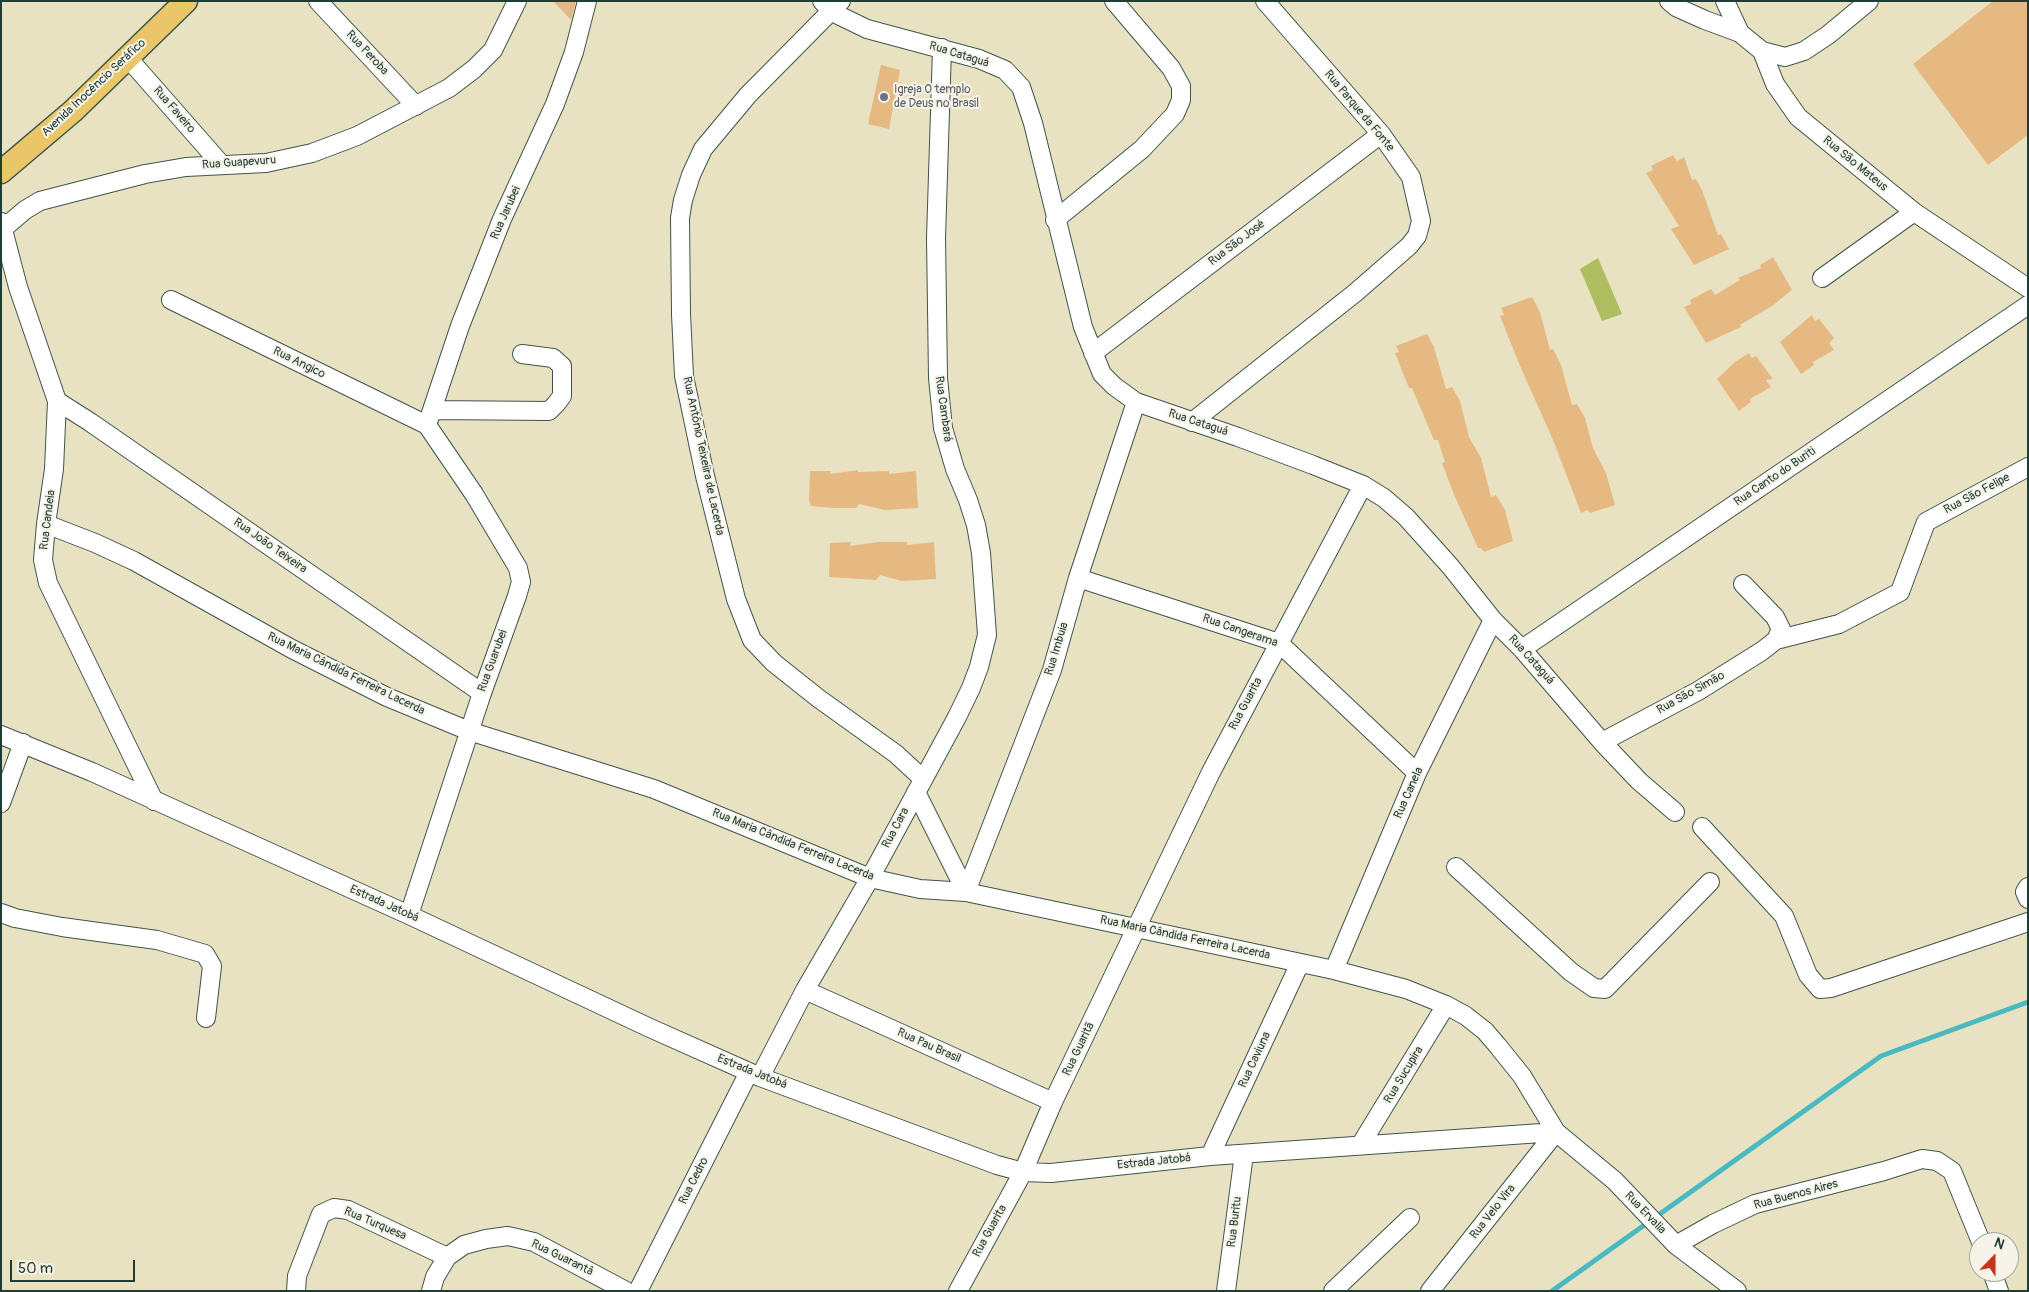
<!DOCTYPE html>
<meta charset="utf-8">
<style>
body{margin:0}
#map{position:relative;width:2029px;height:1292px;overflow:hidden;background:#e9e2c2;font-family:Pangolin,sans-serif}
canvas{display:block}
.frame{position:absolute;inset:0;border:2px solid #1f3d34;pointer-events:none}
.north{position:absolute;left:1969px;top:1232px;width:50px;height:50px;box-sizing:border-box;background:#f7f3e8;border:1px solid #a1aaa0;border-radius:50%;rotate:22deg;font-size:14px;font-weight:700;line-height:20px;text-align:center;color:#1f3d34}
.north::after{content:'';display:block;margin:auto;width:18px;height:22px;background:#c8321e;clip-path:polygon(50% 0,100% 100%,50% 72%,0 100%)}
.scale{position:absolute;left:10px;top:1260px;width:125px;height:22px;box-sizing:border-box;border:2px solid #1f3d34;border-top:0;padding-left:6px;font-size:15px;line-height:18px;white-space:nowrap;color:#1f3d34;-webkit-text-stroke:4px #f7f3e8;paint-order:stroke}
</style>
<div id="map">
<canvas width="2029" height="1292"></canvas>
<div class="frame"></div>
<div class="north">N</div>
<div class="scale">50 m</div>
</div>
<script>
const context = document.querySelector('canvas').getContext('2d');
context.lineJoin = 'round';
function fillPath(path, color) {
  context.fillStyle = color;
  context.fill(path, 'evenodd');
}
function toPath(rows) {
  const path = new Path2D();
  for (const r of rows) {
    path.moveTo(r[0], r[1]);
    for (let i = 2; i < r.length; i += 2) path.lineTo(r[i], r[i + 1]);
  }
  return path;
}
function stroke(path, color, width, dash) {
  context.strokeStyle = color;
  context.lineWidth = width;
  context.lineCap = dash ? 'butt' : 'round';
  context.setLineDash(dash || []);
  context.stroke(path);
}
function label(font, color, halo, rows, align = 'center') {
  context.font = font + ' Pangolin,sans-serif';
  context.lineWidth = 4;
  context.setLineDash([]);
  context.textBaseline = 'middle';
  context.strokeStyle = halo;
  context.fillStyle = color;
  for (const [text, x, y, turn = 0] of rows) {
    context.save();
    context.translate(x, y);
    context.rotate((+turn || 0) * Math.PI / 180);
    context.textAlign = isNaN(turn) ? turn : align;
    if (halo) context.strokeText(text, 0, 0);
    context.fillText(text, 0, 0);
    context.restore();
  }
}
fillPath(toPath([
 [1598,258,1622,314,1602,321,1580,269]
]), '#adbd60');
stroke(toPath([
 [1552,1291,1881,1056,2028,1002]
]), '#4ab9c1', 5);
fillPath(toPath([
 [553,1,576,1,571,20],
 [1993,1,2028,1,2028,135,1988,165,1913,64],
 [881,65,900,70,889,129,868,124],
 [1673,155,1677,161,1684,157,1692,180,1696,179,1702,190,1718,235,1721,234,1729,249,1694,265,1671,229,1679,226,1646,173,1653,170,1651,166],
 [1773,257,1792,290,1772,306,1740,325,1741,327,1706,343,1684,307,1691,304,1690,300,1711,289,1715,295,1740,280,1738,278,1761,268,1760,265],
 [1532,297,1540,312,1550,350,1553,349,1561,365,1572,405,1577,404,1585,418,1593,448,1606,473,1615,505,1590,513,1587,510,1581,513,1553,440,1520,366,1500,316,1504,315,1501,308],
 [1812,315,1815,321,1819,319,1834,338,1829,343,1834,350,1813,362,1814,365,1801,374,1780,342],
 [1427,334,1434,347,1446,389,1452,387,1460,401,1469,437,1481,458,1491,497,1496,495,1505,510,1513,541,1484,552,1481,548,1478,548,1455,497,1442,463,1445,462,1438,440,1434,440,1412,388,1409,388,1395,353,1399,352,1396,346],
 [1749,353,1752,358,1756,356,1773,379,1766,380,1771,387,1750,399,1751,402,1739,411,1717,379,1735,362],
 [858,470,858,472,889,471,889,474,916,471,918,508,885,510,859,504,856,508,834,508,811,506,809,501,810,471,831,471,830,474],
 [851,542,850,546,878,542,907,542,907,545,934,542,936,579,902,581,880,575,876,580,829,577,830,543]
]), '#e7b982');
const minor = toPath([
 [318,1,416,106],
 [822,1,832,12,867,29,979,59,1005,70,1021,87,1033,123,1083,327,1102,374,1114,386,1136,402,1238,437,1313,465,1363,485,1384,498,1406,517,1450,566,1493,620,1522,649,1602,742,1639,781,1675,812],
 [841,1,748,95,703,149,691,175,683,200,680,218,681,314,684,376,705,476,736,599,752,640,774,663,818,698,896,754,923,779],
 [1669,1,1676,7,1705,20,1740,33],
 [1725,1,1740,33,1762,51,1775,84,1798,117,1914,212,2028,288],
 [1762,51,1785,57,1804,51,1828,35,1869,1],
 [127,57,221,164],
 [1055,220,1142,149,1175,114,1181,100,1181,86,1171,68,1114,1],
 [1,222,18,287,57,401,54,469,46,524,43,560,48,583,154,801],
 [4,228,25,210,40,201,145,174,186,167,266,163,312,153,357,136,449,88,474,69,493,50,517,1],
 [1822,278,1914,212],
 [171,300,427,425],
 [1093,353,1381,134],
 [57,401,90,422,482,693],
 [432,410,549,411,556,404,562,396,562,366,553,358,522,354],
 [1192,422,1355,293,1409,246,1417,236,1421,221,1411,177,1381,134,1265,1],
 [427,425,460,326,502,219,555,104,574,52,587,1],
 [46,524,95,543,134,561,292,649,387,697,469,731,654,789,870,878,920,889,966,892,1334,970,1406,989,1446,1005,1466,1016,1485,1031,1497,1045,1522,1076,1556,1132,1615,1181,1676,1245,1737,1291],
 [1078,578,1279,643,1417,773],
 [1776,640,1839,624,1900,592,1926,522,2028,467],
 [1522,649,2028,305],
 [1,735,92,772,409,915,650,1028,760,1077,997,1165,1023,1172,1051,1173,1210,1156,1556,1132],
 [1602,742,1698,691,1762,651,1776,640,1781,629,1775,617,1743,584],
 [916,792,966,892],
 [1,803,23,743],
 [1702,827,1784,916,1808,975,1820,989,1831,988,2028,922],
 [1456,867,1571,972,1594,988,1605,989,1710,882],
 [2028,887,2025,892,2028,899],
 [966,892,1052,670,1078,578,1136,402],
 [1,913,15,918,62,927,157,940,205,954,212,966,206,1018],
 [409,915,482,693,517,596,521,582,518,568,474,494,427,425],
 [1334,970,1417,773,1493,620],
 [805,990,1053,1102],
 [760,1077,805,990,870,878,957,717,971,688,979,667,987,635,981,553,976,525,968,500,955,469,943,428,938,378,936,238,942,48],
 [1361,1144,1446,1005],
 [1210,1156,1300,963],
 [1676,1245,1713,1224,1755,1204,1884,1171,1922,1159,1937,1161,1952,1171,1981,1242],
 [1992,1272,1999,1291],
 [296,1291,297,1276,321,1214,334,1208,348,1210,447,1257],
 [431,1291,435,1277,447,1257,464,1245,486,1239,508,1236,534,1242,626,1291],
 [638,1291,749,1072],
 [958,1291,1023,1172,1053,1102,1211,772,1363,485],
 [1226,1291,1244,1154],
 [1333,1291,1410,1218],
 [1430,1291,1556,1132]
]);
const major = toPath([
 [1,172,73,111,186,1]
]);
stroke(minor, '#3d5649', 20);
stroke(major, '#3d5649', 25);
stroke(minor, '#fff', 18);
stroke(major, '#ebc669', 22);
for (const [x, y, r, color] of [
 [884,97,5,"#6b7280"]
]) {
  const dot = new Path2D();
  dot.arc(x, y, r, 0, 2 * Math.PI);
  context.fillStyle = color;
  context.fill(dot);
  stroke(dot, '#f7f3e8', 2);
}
label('12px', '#1f3d34', '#f7f3e8', [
 ["Rua Peroba",367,53,47],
 ["Rua Cataguá",959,55,17],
 ["Avenida Inocêncio Seráfico",94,88,-43],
 ["Rua Faveiro",174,110,49],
 ["Rua Parque da Fonte",1359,111,50],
 ["Rua Guapevuru",239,163,-4],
 ["Rua São Mateus",1855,164,39],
 ["Rua Jarubei",506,213,-66],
 ["Rua São José",1237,243,-37],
 ["Rua Angico",299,363,26],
 ["Rua Cambará",943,409,82],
 ["Rua Cataguá",1198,423,18],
 ["Rua Antônio Teixeiira de Lacerda",703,456,78],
 ["Rua Canto do Buriti",1775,477,-34],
 ["Rua São Felipe",1977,494,-28],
 ["Rua Candeia",48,520,-83],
 ["Rua João Teixeira",270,546,35],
 ["Rua Cangerama",1240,631,19],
 ["Rua Imbuia",1057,649,-73],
 ["Rua Cataguá",1531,660,48],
 ["Rua Guarubei",493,661,-70],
 ["Rua Maria Cândida Ferreira Lacerda",346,674,26],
 ["Rua São Simão",1691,693,-29],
 ["Rua Guarita",1246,704,-62],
 ["Rua Canela",1409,793,-66],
 ["Rua Cara",896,828,-62],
 ["Rua Maria Cândida Ferreira Lacerda",793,845,22],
 ["Estrada Jatobá",384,904,24],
 ["Rua Maria Cândida Ferreira Lacerda",1185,938,12],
 ["Rua Pau Brasil",929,1046,24],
 ["Rua Guaritã",1079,1049,-64],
 ["Rua Caviuna",1255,1060,-65],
 ["Estrada Jatobá",752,1072,22],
 ["Rua Sucupira",1404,1075,-59],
 ["Estrada Jatobá",1154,1162,-6],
 ["Rua Cedro",694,1181,-63],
 ["Rua Buenos Aires",1796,1195,-15],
 ["Rua Velo Vira",1493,1212,-52],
 ["Rua Ervalia",1645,1213,46],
 ["Rua Buritu",1235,1222,-83],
 ["Rua Turquesa",375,1224,23],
 ["Rua Guarita",990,1231,-61],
 ["Rua Guarantâ",562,1258,26]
]);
label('12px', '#5b616d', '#f7f3e8', [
 ["Igreja O templo",894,90],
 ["de Deus no Brasil",894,104]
], 'left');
</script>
